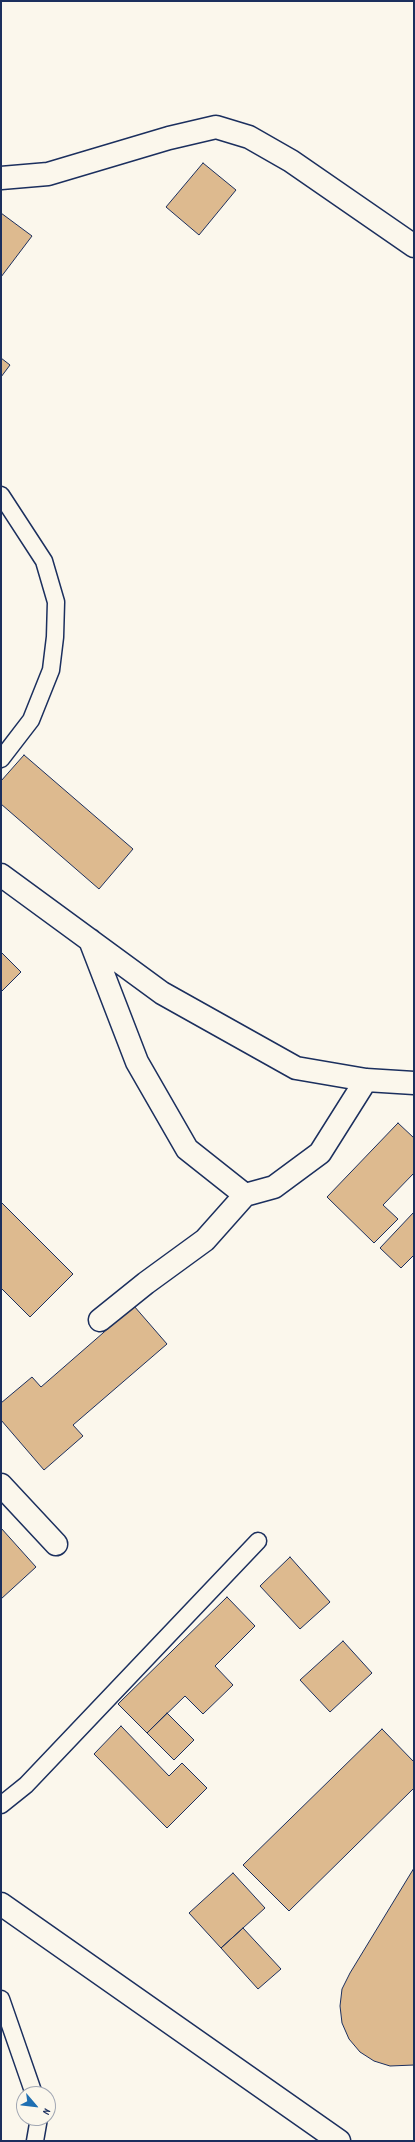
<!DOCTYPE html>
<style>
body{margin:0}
#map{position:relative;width:415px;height:2142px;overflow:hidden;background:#fbf7ec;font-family:Dekko,sans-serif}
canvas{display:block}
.frame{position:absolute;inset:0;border:2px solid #1b2f5e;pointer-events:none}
.north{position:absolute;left:16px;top:2086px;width:40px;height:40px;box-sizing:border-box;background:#fbf7ec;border:1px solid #a1a7b3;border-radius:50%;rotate:118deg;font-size:11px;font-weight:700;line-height:16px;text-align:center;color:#1b2f5e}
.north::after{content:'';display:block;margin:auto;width:14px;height:18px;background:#1f6fb2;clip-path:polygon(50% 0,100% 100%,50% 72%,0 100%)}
</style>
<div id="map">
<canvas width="415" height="2142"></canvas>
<div class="frame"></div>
<div class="north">N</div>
</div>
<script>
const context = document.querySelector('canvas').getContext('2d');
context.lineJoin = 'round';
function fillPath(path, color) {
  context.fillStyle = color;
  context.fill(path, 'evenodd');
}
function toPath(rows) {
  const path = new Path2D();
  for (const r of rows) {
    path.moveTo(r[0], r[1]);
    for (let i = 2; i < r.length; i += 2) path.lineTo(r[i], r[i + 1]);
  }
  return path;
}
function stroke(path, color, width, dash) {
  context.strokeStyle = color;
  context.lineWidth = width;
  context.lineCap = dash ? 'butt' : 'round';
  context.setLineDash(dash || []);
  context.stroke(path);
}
const building = toPath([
 [203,163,236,190,199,235,166,207,203,163],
 [1,213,32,236,1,277,1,213],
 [1,358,10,365,1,377,1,358],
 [24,755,133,849,99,889,1,804,1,781,24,755],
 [1,952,21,972,1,992,1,952],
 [398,1123,414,1138,414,1173,383,1205,398,1219,374,1243,327,1197,398,1123],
 [1,1202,73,1274,30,1317,1,1288,1,1202],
 [414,1212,414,1255,401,1268,380,1248,414,1212],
 [134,1306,167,1344,73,1425,83,1436,44,1470,1,1420,1,1403,32,1377,41,1387,134,1306],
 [1,1528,36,1567,1,1599,1,1528],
 [290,1557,330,1602,300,1629,260,1586,290,1557],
 [227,1597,255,1626,215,1666,233,1685,203,1714,185,1696,147,1733,118,1704,227,1597],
 [343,1641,372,1673,330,1712,300,1680,343,1641],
 [167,1713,194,1740,174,1760,147,1733,167,1713],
 [121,1726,169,1776,182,1763,207,1788,167,1828,94,1754,121,1726],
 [382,1729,414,1762,414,1788,289,1911,243,1865,382,1729],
 [414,1868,414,2065,390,2066,374,2061,360,2052,349,2039,342,2023,340,2006,342,1989,350,1973,414,1868],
 [233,1873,265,1908,221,1948,189,1913,233,1873],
 [243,1928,281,1969,258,1989,221,1948,243,1928]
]);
fillPath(building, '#ddba8f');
stroke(building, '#1b2f5e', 1);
const lane = toPath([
 [1,495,44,561,56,602,55,637,51,670,31,720,1,759],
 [1,1805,26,1785,258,1541],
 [1,1999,34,2094],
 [35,2141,39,2118]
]);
const street = toPath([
 [1,178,48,174,169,138,216,127,249,137,291,161,414,246],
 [1,875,162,993,296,1068,366,1080,414,1083],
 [90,940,137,1062,187,1149,245,1195,274,1187,320,1153,366,1080],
 [100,1320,146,1283,205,1240,245,1195],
 [1,1485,56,1544]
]);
const secondary = toPath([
 [1,1904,339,2141]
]);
stroke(lane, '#1b2f5e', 19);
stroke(street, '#1b2f5e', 25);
stroke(secondary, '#1b2f5e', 25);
stroke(lane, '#fbf7ec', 16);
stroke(street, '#fbf7ec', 22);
stroke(secondary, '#fbf7ec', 22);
</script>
